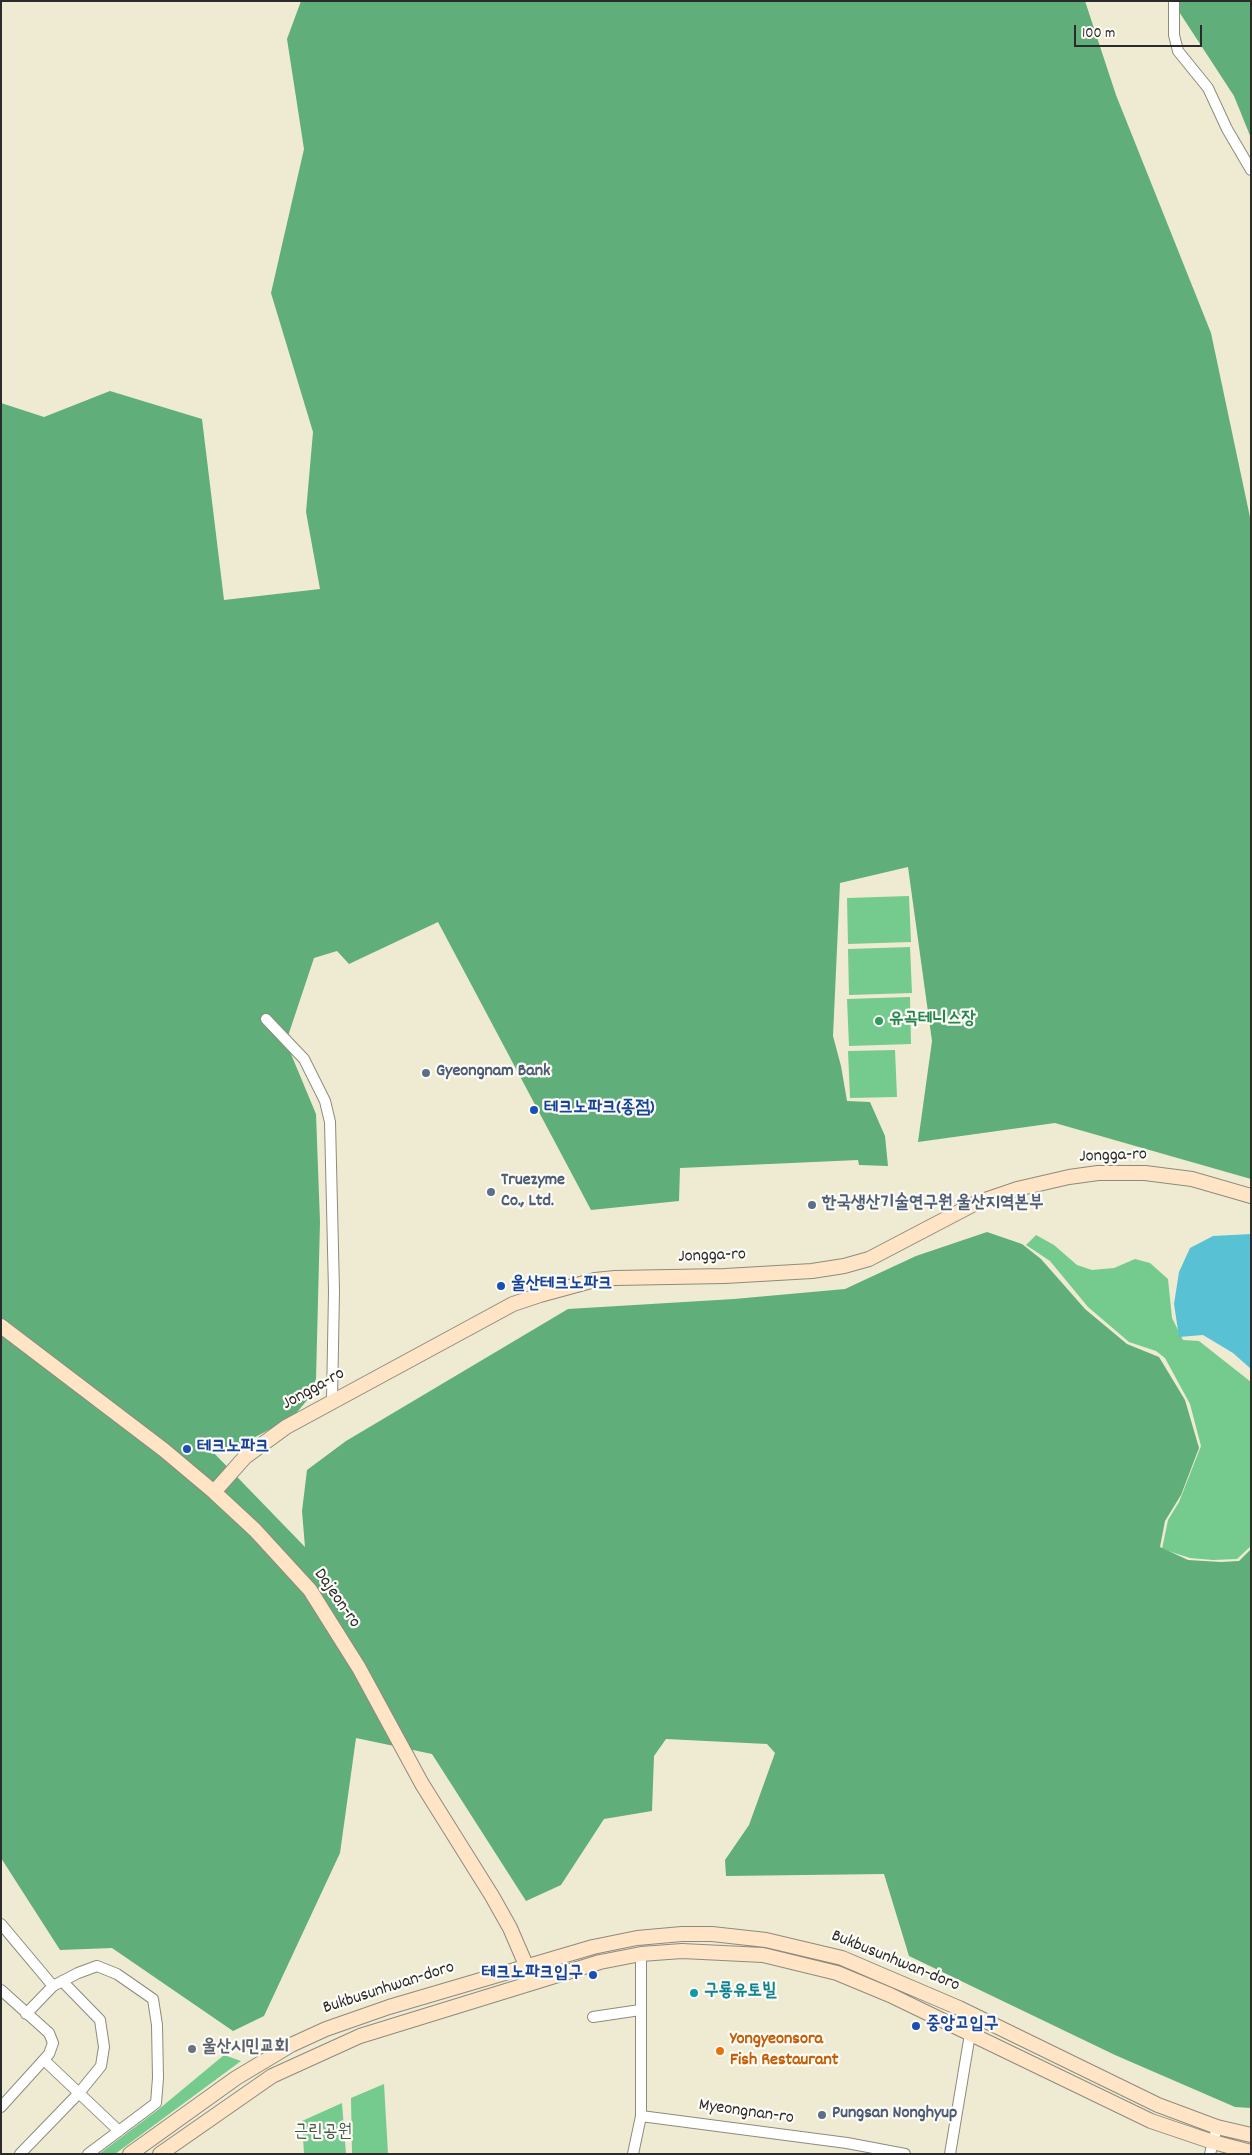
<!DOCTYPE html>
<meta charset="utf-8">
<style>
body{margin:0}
#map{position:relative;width:1252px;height:2155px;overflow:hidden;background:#efebd2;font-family:Dekko,sans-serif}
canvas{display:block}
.frame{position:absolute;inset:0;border:2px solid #2b2b2b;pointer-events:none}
.scale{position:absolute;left:1074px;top:25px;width:128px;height:22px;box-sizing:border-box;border:2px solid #2b2b2b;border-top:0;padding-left:6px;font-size:15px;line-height:18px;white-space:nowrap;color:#2b2b2b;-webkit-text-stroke:4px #fdfcf7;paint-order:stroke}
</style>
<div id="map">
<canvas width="1252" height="2155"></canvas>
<div class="frame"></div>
<div class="scale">100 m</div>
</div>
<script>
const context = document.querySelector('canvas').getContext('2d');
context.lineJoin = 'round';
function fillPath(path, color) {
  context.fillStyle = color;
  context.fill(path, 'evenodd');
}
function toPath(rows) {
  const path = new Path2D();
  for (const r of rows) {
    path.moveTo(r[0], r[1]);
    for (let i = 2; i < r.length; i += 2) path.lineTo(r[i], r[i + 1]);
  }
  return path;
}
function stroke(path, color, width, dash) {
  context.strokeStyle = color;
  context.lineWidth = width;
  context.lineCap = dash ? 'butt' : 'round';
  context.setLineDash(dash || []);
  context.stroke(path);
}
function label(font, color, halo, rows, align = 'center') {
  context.font = font + ' Dekko,"Poor Story",sans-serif';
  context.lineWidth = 4.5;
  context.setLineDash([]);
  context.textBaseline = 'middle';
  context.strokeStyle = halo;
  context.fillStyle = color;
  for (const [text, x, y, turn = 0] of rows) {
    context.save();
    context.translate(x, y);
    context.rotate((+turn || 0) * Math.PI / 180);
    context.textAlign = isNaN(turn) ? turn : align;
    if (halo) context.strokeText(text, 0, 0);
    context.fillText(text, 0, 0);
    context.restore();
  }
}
fillPath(toPath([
 [909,896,911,942,848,944,847,898],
 [910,947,912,993,849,995,848,949],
 [910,997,911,1044,849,1046,847,999],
 [895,1050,897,1097,850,1098,848,1051],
 [1036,1235,1054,1245,1077,1265,1092,1270,1114,1268,1135,1259,1150,1263,1168,1279,1172,1318,1183,1340,1199,1341,1251,1382,1251,1546,1237,1559,1213,1560,1190,1558,1162,1549,1168,1520,1179,1502,1201,1446,1190,1404,1165,1358,1156,1351,1129,1342,1088,1307,1050,1261,1026,1245],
 [224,2055,241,2061,115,2154,99,2154,159,2109],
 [384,2084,388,2154,352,2154,351,2098],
 [342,2103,346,2154,304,2154,302,2121]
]), '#75ca8e');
fillPath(toPath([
 [301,1,1085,1,1116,95,1211,333,1251,522,1251,1179,1055,1123,918,1142,932,1041,908,867,840,883,833,1036,841,1066,847,1101,870,1102,885,1136,888,1166,859,1165,858,1160,680,1168,679,1201,591,1210,438,922,349,964,337,951,314,958,286,1042,316,1114,320,1222,316,1379,308,1399,293,1417,242,1444,211,1450,305,1547,302,1511,307,1470,346,1441,568,1309,734,1299,845,1289,916,1256,987,1232,1022,1244,1041,1259,1085,1309,1127,1344,1159,1357,1185,1400,1199,1448,1181,1495,1165,1521,1160,1547,1188,1560,1221,1562,1239,1561,1251,1549,1251,2108,1235,2107,1115,2055,909,1956,884,1874,726,1876,725,1860,749,1825,775,1753,767,1744,666,1739,654,1756,652,1811,604,1819,561,1885,526,1901,432,1754,356,1738,340,1853,264,2016,233,2031,112,1948,60,1950,1,1858,1,403,44,417,110,391,202,419,224,600,320,589,306,512,313,432,271,293,304,149,287,39],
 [1172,1,1251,1,1251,138,1234,96]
]), '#60ae79');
fillPath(toPath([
 [1251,1234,1251,1369,1233,1353,1203,1335,1179,1337,1174,1304,1179,1272,1190,1248,1213,1236]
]), '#58c2d4');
const minor = toPath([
 [1174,1,1174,35,1178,51,1208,88,1227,129,1251,170],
 [266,1019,304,1059,325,1101,330,1122,334,1291,332,1400],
 [1,1924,53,1986,26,2014],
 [53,1986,78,1973,97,1966,117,1974,153,1999,157,2025,158,2078,156,2103,88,2154],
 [1,1990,49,2033,53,2043,49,2054,1,2107],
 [593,2017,640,2010],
 [44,2060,119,2131],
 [641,2116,847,2143,905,2154],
 [20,2154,79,2093,101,2066,104,2047,100,2020,62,1981],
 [633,2154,641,2116,641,1954],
 [950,2154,970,2034],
 [1210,2154,1217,2127]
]);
const secondary = toPath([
 [1,1326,164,1450,214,1492,255,1530,310,1590,359,1668,422,1784,492,1896,510,1928,529,1972],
 [214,1492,245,1457,286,1427,513,1304,540,1295,595,1280,615,1278,725,1276,812,1271,844,1266,869,1259,976,1203,1017,1189,1069,1177,1098,1173,1145,1173,1192,1179,1251,1196],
 [130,2154,236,2078,291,2045,326,2029,389,2007,593,1947,637,1938,682,1934,712,1934,766,1940,842,1958,959,2008,1158,2105,1217,2127,1251,2135],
 [160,2154,272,2076,360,2036,600,1962,641,1954,682,1951,763,1955,837,1973,890,1995,1151,2121,1213,2142,1251,2152]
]);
stroke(minor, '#8d8b7e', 12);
stroke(secondary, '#8d8b7e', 16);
stroke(minor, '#fff', 10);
stroke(secondary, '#ffe4c6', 14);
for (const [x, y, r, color] of [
 [879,1021,5,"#2e9e5b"],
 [426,1073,5,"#5c6f8a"],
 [534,1110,5,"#1a4fb4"],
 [491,1192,5,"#5c6f8a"],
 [812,1205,5,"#5c6f8a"],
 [501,1286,5,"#1a4fb4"],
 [187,1449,5,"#1a4fb4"],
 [593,1975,5,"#1a4fb4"],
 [694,1993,5,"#0f9aa8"],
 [916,2026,5,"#1a4fb4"],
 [192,2049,5,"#6b7280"],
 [720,2051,5,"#e8710a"],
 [822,2115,5,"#5c6f8a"]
]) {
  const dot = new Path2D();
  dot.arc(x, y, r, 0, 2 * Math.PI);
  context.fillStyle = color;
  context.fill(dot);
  stroke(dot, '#fdfcf7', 2);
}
label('bold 18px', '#27864d', '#fdfcf7', [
 ["유곡테니스장",889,1021]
], 'left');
label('bold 18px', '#4e5e75', '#fdfcf7', [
 ["Gyeongnam Bank",436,1073],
 ["Truezyme",501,1182],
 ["Co., Ltd.",501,1203],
 ["한국생산기술연구원 울산지역본부",822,1205],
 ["Pungsan Nonghyup",832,2115]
], 'left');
label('bold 18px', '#164399', '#fdfcf7', [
 ["테크노파크(종점)",544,1110],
 ["울산테크노파크",511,1286],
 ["테크노파크",197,1449],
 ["테크노파크입구",583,1975,"right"],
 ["중앙고입구",926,2026]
], 'left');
label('18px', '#2b2b2b', '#fdfcf7', [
 ["Jongga-ro",1113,1157,-2],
 ["Jongga-ro",712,1257,-2],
 ["Jongga-ro",314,1390,-29],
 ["Dajeon-ro",336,1599,55],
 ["Bukbusunhwan-doro",895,1962,22],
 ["Bukbusunhwan-doro",389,1989,-18],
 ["Myeongnan-ro",746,2113,8]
]);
label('bold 18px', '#0d838f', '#fdfcf7', [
 ["구룡유토빌",704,1993]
], 'left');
label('bold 18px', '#c56008', '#fdfcf7', [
 ["Yongyeonsora",730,2041],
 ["Fish Restaurant",730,2062]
], 'left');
label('bold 18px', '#5b616d', '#fdfcf7', [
 ["울산시민교회",202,2049]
], 'left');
label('18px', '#415b49', '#fdfcf7', [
 ["근린공원",323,2134]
]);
</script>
